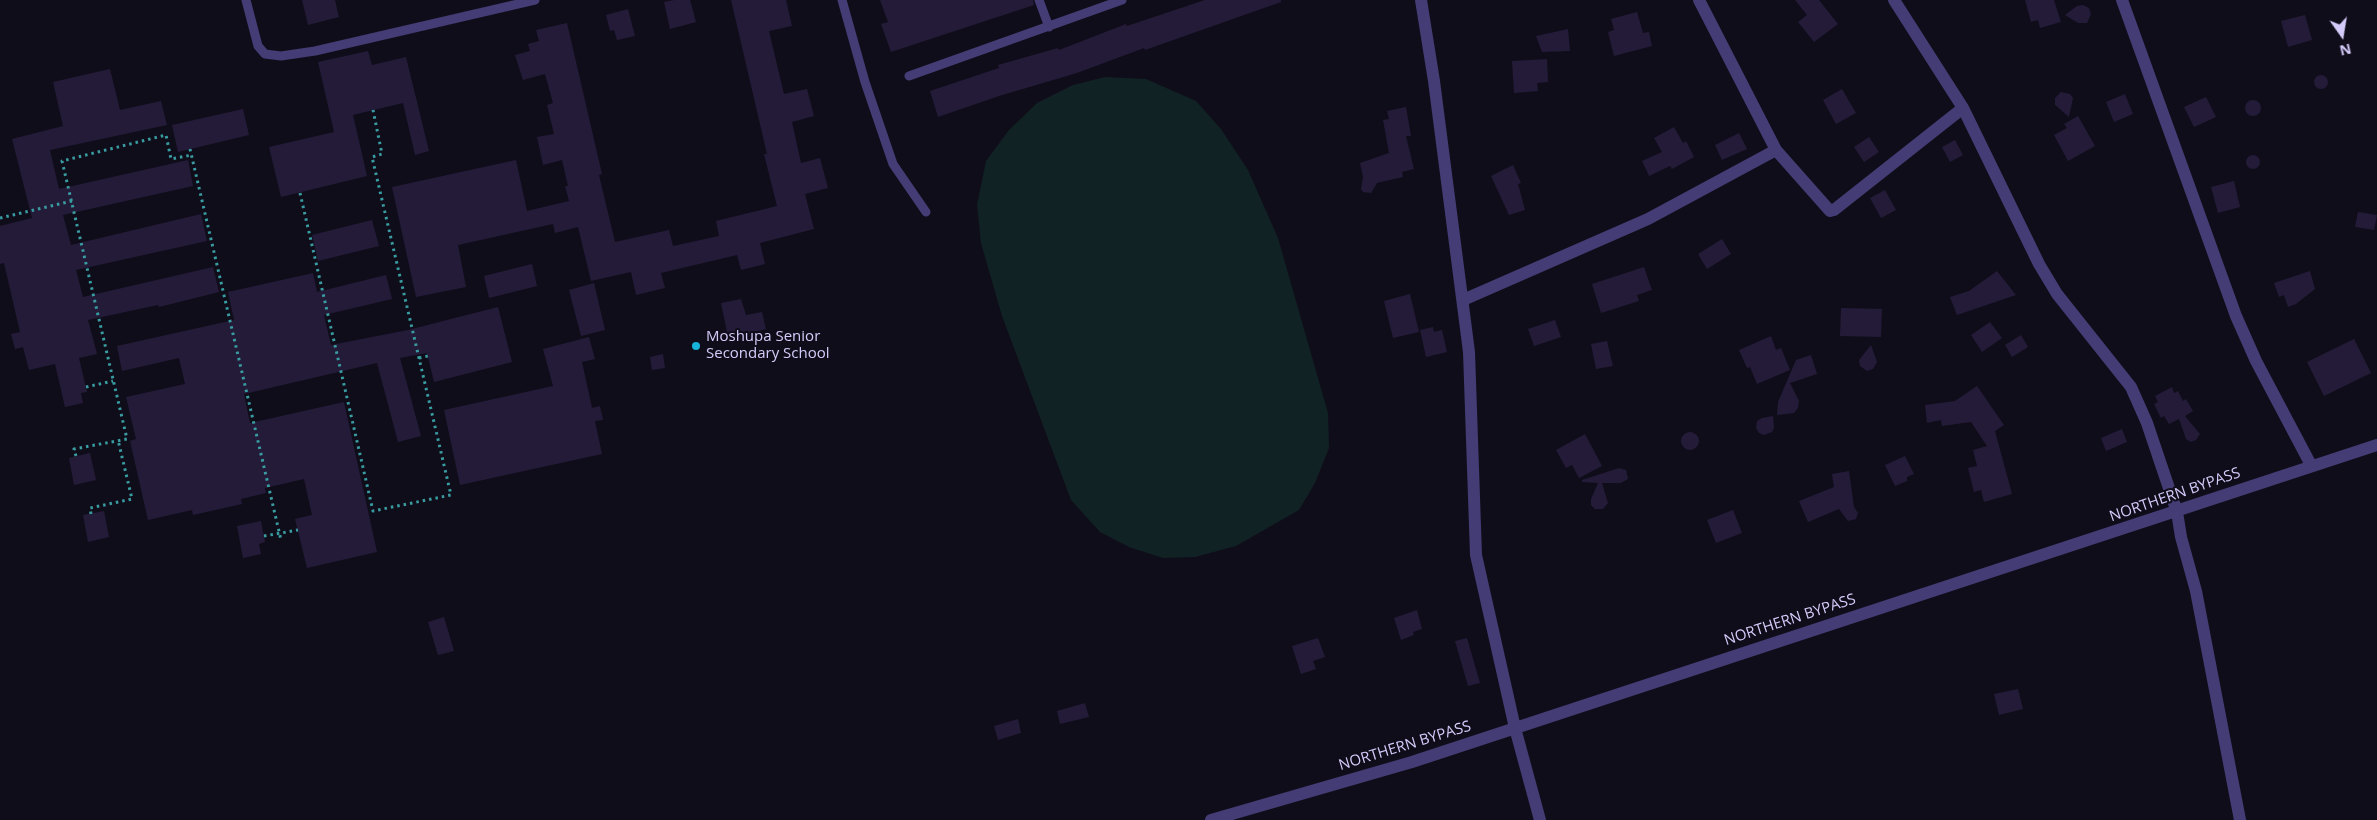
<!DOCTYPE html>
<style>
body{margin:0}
#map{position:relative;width:2377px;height:820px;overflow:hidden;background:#100d1a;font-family:"Open Sans",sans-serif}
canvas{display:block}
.north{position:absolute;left:2317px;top:10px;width:50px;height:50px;-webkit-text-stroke:4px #100d1a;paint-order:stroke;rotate:167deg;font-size:14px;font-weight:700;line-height:20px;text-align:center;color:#d5cbfa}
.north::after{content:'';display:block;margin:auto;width:18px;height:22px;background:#d5cbfa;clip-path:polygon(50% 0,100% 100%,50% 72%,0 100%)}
</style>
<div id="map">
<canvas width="2377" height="820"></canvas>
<div class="north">N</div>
</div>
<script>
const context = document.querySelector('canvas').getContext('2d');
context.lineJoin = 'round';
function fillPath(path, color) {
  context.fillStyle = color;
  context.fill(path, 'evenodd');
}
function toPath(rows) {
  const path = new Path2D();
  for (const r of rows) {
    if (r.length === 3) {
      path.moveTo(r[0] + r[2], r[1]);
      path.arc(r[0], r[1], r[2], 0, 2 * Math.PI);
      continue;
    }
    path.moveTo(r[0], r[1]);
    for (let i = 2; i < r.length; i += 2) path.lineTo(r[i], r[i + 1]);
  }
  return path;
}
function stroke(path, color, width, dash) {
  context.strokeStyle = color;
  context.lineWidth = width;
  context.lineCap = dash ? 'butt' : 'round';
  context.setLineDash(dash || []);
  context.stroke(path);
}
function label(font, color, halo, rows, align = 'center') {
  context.font = font + ' "Open Sans",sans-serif';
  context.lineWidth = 4;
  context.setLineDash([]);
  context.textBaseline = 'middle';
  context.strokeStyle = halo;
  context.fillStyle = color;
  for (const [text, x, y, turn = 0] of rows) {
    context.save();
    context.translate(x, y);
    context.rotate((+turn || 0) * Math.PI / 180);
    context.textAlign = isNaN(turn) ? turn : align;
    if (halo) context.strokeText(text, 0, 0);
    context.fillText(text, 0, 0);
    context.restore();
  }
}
fillPath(toPath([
 [1105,77,1146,79,1196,101,1221,129,1248,170,1278,238,1328,413,1329,448,1315,483,1299,510,1236,546,1195,557,1163,558,1129,547,1100,532,1071,500,1002,316,981,243,977,205,986,161,1009,130,1037,103,1073,85]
]), '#102223');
fillPath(toPath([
 [302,0,335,0,339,17,308,25],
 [674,0,690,0,696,22,670,29,664,2],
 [731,0,786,0,792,26,769,31,784,94,807,89,814,116,792,122,801,163,820,158,828,188,805,194,814,229,760,243,765,264,741,270,737,255,661,273,665,288,636,295,631,272,591,281,578,227,555,233,553,224,458,245,466,287,416,297,392,187,516,160,527,211,569,201,565,186,568,186,562,160,543,165,537,137,554,134,547,105,553,103,545,74,523,80,515,55,530,51,528,44,539,41,536,30,567,23,602,174,599,175,615,242,669,230,673,246,719,236,716,221,777,206,764,154,767,154],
 [880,0,1033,0,1034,5,891,52,881,24,888,22],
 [1205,0,1281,0,1281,2,1145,50,1144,48,1077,73,999,96,938,117,930,91,999,68,998,65,1058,48,1059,50,1126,24,1127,26],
 [1795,0,1819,0,1838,24,1814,42,1798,22,1807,15],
 [2025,0,2054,0,2061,22,2040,28,2038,20,2031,22],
 [2083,5,2089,8,2091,14,2087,23,2078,23,2065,15,2077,6],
 [628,9,635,36,617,40,614,30,610,31,606,15],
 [1637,12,1643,33,1649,32,1652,46,1614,56,1608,32,1614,30,1611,19],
 [2305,15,2312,40,2288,47,2281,21],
 [1568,29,1570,51,1542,52,1536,36],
 [368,51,372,65,406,57,429,151,415,155,403,103,353,115,367,176,281,197,269,147,334,132,318,62],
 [1547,59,1548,82,1537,83,1538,91,1514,93,1512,61],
 [110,69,120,110,161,101,167,125,50,150,59,189,188,160,193,186,63,215,71,245,201,214,207,241,76,270,83,297,213,267,219,292,159,307,158,305,88,320,97,354,79,358,87,392,81,393,83,403,65,407,55,364,29,370,23,347,15,349,11,334,20,332,4,263,0,264,0,226,32,218,12,139,63,126,53,82],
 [2321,82,7],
 [1842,89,1856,113,1836,124,1823,100],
 [2061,92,2070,94,2073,98,2069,117,2055,105,2055,98],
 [2125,94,2133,114,2114,122,2106,102],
 [2206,97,2216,117,2194,127,2184,107],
 [2253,108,8],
 [1406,107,1411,136,1406,136,1414,169,1402,172,1403,177,1377,183,1371,193,1363,192,1361,189,1363,177,1360,163,1389,153,1383,120,1389,119,1387,111],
 [243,109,249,135,178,152,172,125],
 [2078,116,2095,146,2068,161,2054,135,2067,128,2064,124],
 [1674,127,1683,143,1686,141,1694,157,1672,169,1670,166,1649,176,1642,161,1662,152,1654,138],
 [1739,133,1747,149,1722,160,1715,145],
 [1869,137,1879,152,1864,162,1854,147],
 [1955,140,1963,155,1950,162,1942,147],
 [2253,162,7],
 [1513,165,1521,183,1518,184,1525,210,1509,215,1491,176],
 [2234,181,2240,207,2218,213,2211,187],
 [1885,190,1896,210,1881,218,1870,198],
 [2358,212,2377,215,2374,230,2355,227],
 [372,220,379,246,318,261,312,235],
 [1722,239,1731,254,1707,269,1698,254],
 [532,264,537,286,489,298,484,276],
 [1644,267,1652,290,1637,295,1639,301,1601,313,1592,284],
 [1997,271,2016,295,1957,315,1950,297,1969,291],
 [2310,271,2315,289,2296,304,2288,307,2284,295,2279,297,2274,283],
 [313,273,317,292,386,275,392,299,324,315,331,345,408,330,498,307,512,362,434,382,427,353,400,358,421,436,398,442,377,363,244,394,250,423,344,402,377,552,307,568,295,519,312,515,304,479,265,488,266,493,241,499,242,504,193,515,192,510,148,520,130,441,136,439,126,397,185,384,179,358,122,371,117,346,234,320,228,292],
 [594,283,605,330,581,336,569,290],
 [1410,294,1419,332,1393,338,1384,301],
 [741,299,746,315,762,312,766,329,750,333,751,337,729,342,721,303],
 [1841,308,1882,309,1881,337,1840,336],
 [1555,320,1561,337,1534,346,1528,329],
 [1990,322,2002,338,1982,352,1971,335],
 [1433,327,1434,332,1442,330,1447,352,1426,357,1420,330],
 [2021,335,2028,347,2012,357,2005,345],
 [1771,336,1776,350,1781,348,1790,370,1757,384,1750,367,1747,368,1739,350],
 [589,337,595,359,582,362,592,408,600,406,603,420,595,421,602,454,460,485,444,410,553,386,543,349],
 [2354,339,2371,373,2324,396,2307,362],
 [1607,341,1613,366,1596,369,1591,344],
 [1871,345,1877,362,1873,369,1867,371,1860,366,1859,360],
 [663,354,665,368,652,370,650,357],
 [1811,355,1817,374,1790,383,1799,401,1798,408,1794,413,1777,415,1778,402,1796,360],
 [1977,386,2004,425,1995,431,2012,494,1984,502,1981,490,1974,492,1968,468,1977,466,1973,450,1987,446,1971,422,1942,426,1941,420,1927,423,1925,405,1955,401],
 [2172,387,2174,393,2178,391,2183,401,2186,399,2193,411,2185,416,2200,434,2196,440,2191,442,2186,439,2179,419,2169,424,2164,416,2161,418,2154,404,2158,402,2155,396],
 [1773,416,1774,428,1772,432,1764,435,1759,433,1756,428,1757,421,1762,418],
 [2122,429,2127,442,2106,451,2101,438],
 [1690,441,9],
 [1585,434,1602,466,1579,478,1572,465,1566,468,1556,450],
 [90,453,96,480,74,485,69,458],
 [1905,456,1914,474,1907,477,1907,481,1895,486,1885,465],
 [1619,468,1626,470,1628,479,1621,483,1602,483,1608,503,1603,509,1595,509,1591,505,1591,499,1598,483,1582,482,1582,480],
 [1849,471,1854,507,1858,513,1856,519,1848,521,1839,509,1808,522,1799,501,1834,487,1832,474],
 [1733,510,1742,533,1716,543,1707,520],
 [104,511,109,537,88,542,83,515],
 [261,521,265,542,259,544,261,554,243,558,237,526],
 [1417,610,1422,629,1413,632,1414,635,1401,640,1394,618],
 [444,617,454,651,438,655,428,622],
 [1318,638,1325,657,1313,661,1316,669,1301,674,1292,646],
 [1467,638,1480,683,1468,686,1455,641],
 [2018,689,2023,709,1999,715,1994,694],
 [1085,703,1089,717,1060,724,1057,711],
 [1018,719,1021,733,998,740,994,726]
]), '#241b39');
stroke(toPath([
 [190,149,281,540],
 [300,193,373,511,451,495,372,157,382,154,373,110],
 [0,218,72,201],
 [419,358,428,356],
 [86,387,113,381],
 [76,456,74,449,127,439,62,161,166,135,171,159,192,155],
 [91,514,90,508,132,499,118,440],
 [264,536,298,530]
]), '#389ca0', 3, [2.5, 4]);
stroke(toPath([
 [246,0,258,46,265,54,281,56,315,51,535,0],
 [842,0,865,82,893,164,926,212],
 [1039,0,1049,27],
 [909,76,1122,0]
]), '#443c74', 9);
stroke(toPath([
 [1421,0,1434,81,1469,352,1476,555,1515,728,1540,820],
 [1894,0,1963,108,2039,264,2057,294,2131,387,2147,423,2177,512,2181,537,2196,591,2240,820],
 [2122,0,2236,316,2256,361,2311,465],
 [1776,150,1830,211,1834,210,1963,108],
 [1463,300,1648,219,1776,150,1699,0],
 [1211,820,1412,762,2377,445]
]), '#443c74', 12);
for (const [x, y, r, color] of [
 [696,346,5,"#17b2da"]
]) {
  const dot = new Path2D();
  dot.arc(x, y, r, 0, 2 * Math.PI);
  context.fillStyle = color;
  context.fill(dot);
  stroke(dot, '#100d1a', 2);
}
label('15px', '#d5cbfa', '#100d1a', [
 ["Moshupa Senior",706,337],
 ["Secondary School",706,354]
], 'left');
label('15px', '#d5cbfa', '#100d1a', [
 ["NORTHERN BYPASS",2175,495,-19],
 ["NORTHERN BYPASS",1790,620,-18],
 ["NORTHERN BYPASS",1405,746,-17]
]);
</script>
